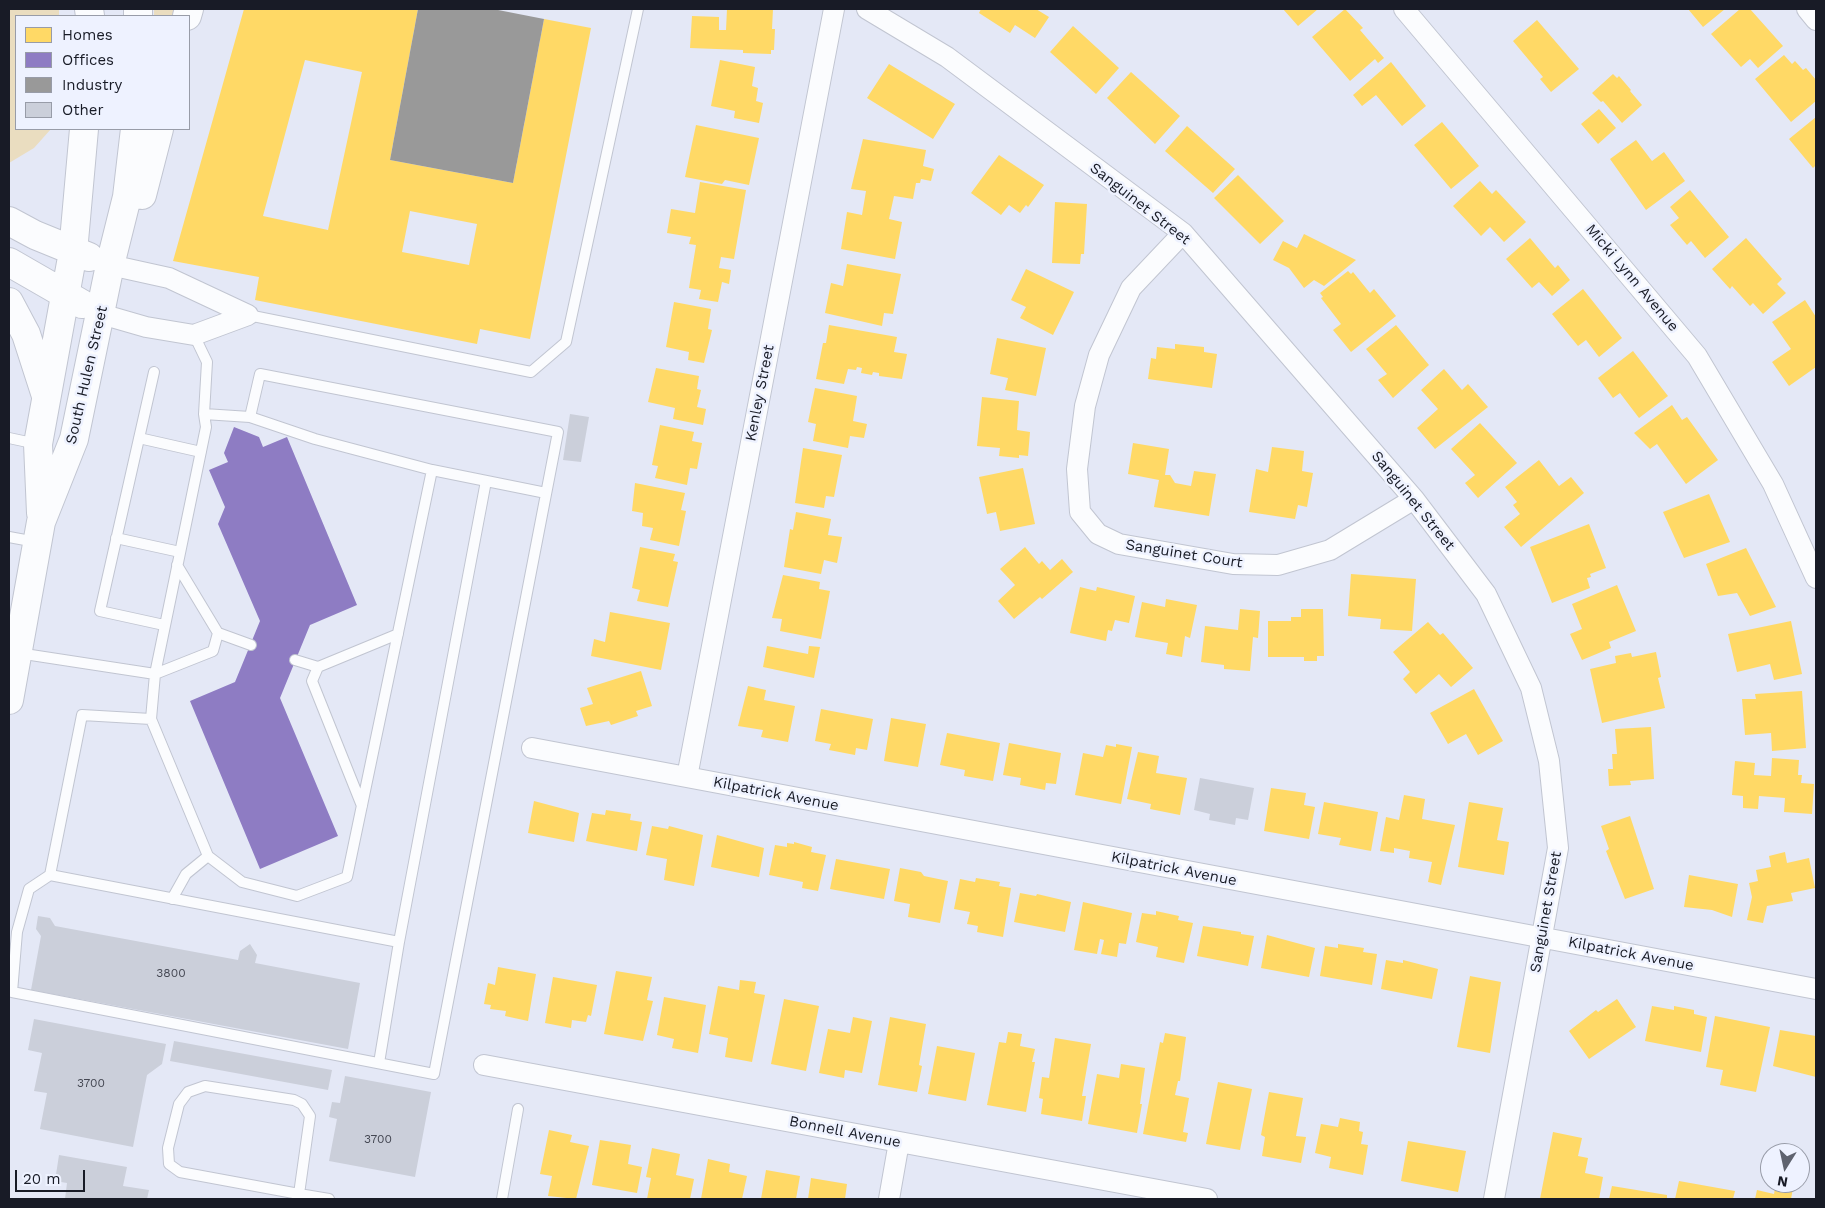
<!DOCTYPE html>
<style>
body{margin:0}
#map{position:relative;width:1825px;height:1208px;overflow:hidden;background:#e4e8f6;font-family:"Work Sans",sans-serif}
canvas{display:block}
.frame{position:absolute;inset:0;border:10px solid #181b26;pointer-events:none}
.legend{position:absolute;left:15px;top:15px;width:175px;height:115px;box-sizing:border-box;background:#eef2ff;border:1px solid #989ca8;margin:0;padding:6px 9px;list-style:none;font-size:15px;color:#181b26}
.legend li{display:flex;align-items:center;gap:10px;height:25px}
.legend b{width:25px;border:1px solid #989ca8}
.north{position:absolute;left:1760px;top:1143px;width:50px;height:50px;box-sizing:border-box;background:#eef2ff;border:1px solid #989ca8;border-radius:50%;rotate:190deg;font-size:14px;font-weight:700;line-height:20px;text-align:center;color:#181b26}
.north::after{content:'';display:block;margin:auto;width:18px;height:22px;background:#5f636f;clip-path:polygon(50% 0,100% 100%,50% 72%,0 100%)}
.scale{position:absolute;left:15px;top:1170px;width:70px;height:22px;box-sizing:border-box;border:2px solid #181b26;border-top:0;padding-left:6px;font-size:15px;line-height:18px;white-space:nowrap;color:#181b26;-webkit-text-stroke:4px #eef2ff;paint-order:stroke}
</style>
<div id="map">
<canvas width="1825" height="1208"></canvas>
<div class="frame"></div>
<ul class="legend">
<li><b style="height:14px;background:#ffd966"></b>Homes</li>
<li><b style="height:14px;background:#8e7cc3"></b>Offices</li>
<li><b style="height:14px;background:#999"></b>Industry</li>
<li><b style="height:14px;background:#cbcfda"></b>Other</li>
</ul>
<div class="north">N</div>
<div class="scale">20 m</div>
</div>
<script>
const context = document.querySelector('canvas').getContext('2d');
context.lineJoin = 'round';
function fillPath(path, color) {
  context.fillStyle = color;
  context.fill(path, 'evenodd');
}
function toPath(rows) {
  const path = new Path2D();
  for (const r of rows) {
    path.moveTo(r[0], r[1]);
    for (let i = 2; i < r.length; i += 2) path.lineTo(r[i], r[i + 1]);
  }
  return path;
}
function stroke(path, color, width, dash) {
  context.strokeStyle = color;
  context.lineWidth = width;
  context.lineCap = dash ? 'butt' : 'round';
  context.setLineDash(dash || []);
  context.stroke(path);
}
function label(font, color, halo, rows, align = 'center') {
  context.font = font + ' "Work Sans",sans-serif';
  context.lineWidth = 5;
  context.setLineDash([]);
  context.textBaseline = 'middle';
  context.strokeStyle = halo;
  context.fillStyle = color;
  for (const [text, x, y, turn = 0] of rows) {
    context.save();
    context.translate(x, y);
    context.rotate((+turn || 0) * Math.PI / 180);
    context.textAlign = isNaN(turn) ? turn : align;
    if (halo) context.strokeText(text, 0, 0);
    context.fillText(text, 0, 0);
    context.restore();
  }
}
fillPath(toPath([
 [9,9,59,9,59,16,16,16,16,129,51,129,34,148,9,163],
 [154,9,180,9,178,16,154,16]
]), '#eaddc0');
fillPath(toPath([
 [244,9,418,9,390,160,513,183,544,19,591,28,530,339,480,329,477,344,255,300,259,277,173,261],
 [305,60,362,72,328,230,263,216],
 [410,211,477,224,469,265,402,252],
 [727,9,773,9,772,29,775,29,774,50,771,50,771,54,743,53,743,50,690,48,692,16,719,17,719,30,726,30],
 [981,9,1036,9,1049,17,1035,38,1015,25,1010,33,979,13],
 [1283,9,1318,9,1298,26],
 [1345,9,1363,28,1360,30,1384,58,1378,63,1375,59,1350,81,1312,37],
 [1688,9,1725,9,1703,27],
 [1740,9,1750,9,1783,46,1758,68,1750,59,1741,67,1711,34],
 [1537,20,1579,69,1551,92,1540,79,1543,77,1513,41],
 [1073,26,1119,68,1096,94,1050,52],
 [1784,55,1792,64,1795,61,1803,70,1806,68,1816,80,1816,101,1791,122,1755,79],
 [720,60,755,67,752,86,758,88,756,101,763,103,759,123,734,118,735,111,711,106],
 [1391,62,1426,106,1402,126,1376,95,1362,106,1353,95],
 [889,64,955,104,933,139,867,98],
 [1131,72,1180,116,1155,144,1107,98],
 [1613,74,1617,78,1619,76,1631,90,1630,91,1642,105,1622,123,1603,101,1601,102,1592,93],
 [1599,109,1616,128,1598,144,1581,124],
 [1816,117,1816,165,1813,168,1789,139],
 [1442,122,1479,166,1451,189,1414,145],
 [696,125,759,138,749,185,725,180,722,184,685,177],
 [1187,126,1235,169,1213,193,1165,151],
 [863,139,926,150,923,166,934,169,931,181,921,179,920,183,916,183,913,199,894,196,889,219,902,222,895,259,841,249,847,212,862,215,866,191,851,189],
 [1636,140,1652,161,1664,152,1685,181,1646,210,1610,159],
 [999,155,1044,185,1028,207,1026,205,1020,213,1009,205,1001,215,971,193],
 [1238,175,1284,221,1260,244,1214,198],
 [1480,181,1492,194,1496,190,1526,222,1504,242,1490,227,1481,236,1453,206],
 [700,182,746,190,734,259,721,257,719,268,731,270,729,284,722,282,718,302,699,299,701,290,689,288,696,245,689,244,691,237,667,233,671,209,695,213],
 [1690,190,1729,237,1705,258,1691,241,1687,245,1670,225,1679,218,1670,207],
 [1055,202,1087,204,1084,254,1081,254,1080,264,1052,263],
 [1304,234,1356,260,1324,286,1314,280,1304,288,1289,268,1273,260,1283,241,1297,248],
 [1530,238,1555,268,1558,265,1570,280,1552,296,1539,282,1532,288,1506,259],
 [1746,238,1782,279,1777,284,1786,293,1763,314,1753,303,1750,306,1732,286,1730,289,1712,269],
 [847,264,901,274,893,314,884,313,882,326,825,313,831,283,843,286],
 [1026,269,1074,292,1053,335,1020,318,1026,307,1011,300],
 [1348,271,1351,274,1353,272,1370,293,1374,289,1396,316,1351,352,1333,330,1341,324,1321,298,1323,297,1320,293],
 [1583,289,1622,338,1599,357,1586,340,1578,346,1552,314],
 [1805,300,1816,317,1816,367,1789,386,1772,362,1791,349,1772,322],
 [674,302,711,309,708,329,712,330,704,363,688,360,689,352,666,347],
 [829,325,897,337,894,352,907,354,902,379,879,376,879,373,873,372,872,375,861,373,862,368,857,367,856,370,848,369,844,384,816,379,823,343,826,343],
 [1396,325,1429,365,1393,398,1378,380,1387,374,1366,349],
 [997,338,1046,348,1036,396,1005,390,1008,378,990,374],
 [1175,344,1204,347,1204,352,1217,354,1212,388,1148,379,1151,358,1156,359,1157,347,1175,349],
 [1633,351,1668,396,1639,418,1620,393,1613,398,1598,378],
 [656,368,699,376,697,389,701,390,697,407,706,409,703,425,673,419,675,408,648,402],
 [1444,369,1462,390,1468,384,1488,407,1435,449,1417,428,1438,409,1421,390],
 [815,388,857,396,853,421,867,424,864,438,850,436,848,448,813,441,816,424,808,422],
 [982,397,1019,401,1017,430,1030,432,1028,456,1019,455,1019,458,999,456,1000,448,977,446],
 [1672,405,1682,420,1687,417,1718,460,1686,484,1657,444,1650,449,1634,433],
 [1480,423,1517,463,1478,498,1465,483,1475,475,1451,449],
 [660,425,694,432,692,441,702,443,697,469,690,468,687,485,655,478,658,466,652,465],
 [1133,443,1169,449,1165,475,1170,475,1175,483,1191,486,1194,471,1216,474,1209,516,1154,507,1159,480,1128,474],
 [1272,447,1304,451,1302,471,1313,473,1307,507,1298,505,1295,519,1249,512,1256,469,1268,472],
 [803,448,842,455,834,497,826,496,824,508,795,503],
 [1539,460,1559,486,1571,477,1584,493,1521,547,1504,527,1520,514,1513,505,1517,502,1505,487],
 [1023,468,1035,524,1000,531,996,512,987,514,979,477],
 [635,483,685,493,681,510,686,511,679,546,650,540,653,528,642,526,643,513,632,511],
 [1709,494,1730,542,1684,558,1663,512],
 [796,512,831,519,828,535,842,537,837,563,824,560,821,574,784,567,790,529,793,530],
 [1589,524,1606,568,1590,574,1591,577,1587,578,1590,588,1552,603,1530,547],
 [640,547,675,554,673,561,678,562,668,607,637,601,640,590,632,588],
 [1025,547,1039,564,1042,561,1050,570,1062,559,1073,572,1042,599,1040,597,1014,619,998,601,1015,585,1000,569],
 [1746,548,1776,607,1750,616,1737,593,1718,596,1706,564],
 [1351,574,1416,579,1412,631,1380,629,1381,619,1348,616],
 [783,575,820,582,819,589,830,591,821,639,780,631,782,619,772,618],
 [1617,585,1636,631,1609,642,1611,648,1582,660,1570,634,1582,629,1572,604],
 [1080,587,1096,591,1097,587,1135,596,1129,623,1115,620,1112,631,1108,630,1106,641,1070,633],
 [1166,599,1197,605,1190,638,1185,636,1182,657,1166,654,1168,643,1135,637,1142,602,1165,607],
 [1240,609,1260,611,1258,638,1253,637,1250,671,1224,669,1224,665,1201,662,1205,626,1238,630],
 [1301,609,1323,609,1324,656,1317,656,1317,661,1304,661,1304,657,1268,657,1268,621,1291,621,1291,617,1301,617],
 [610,612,670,623,661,670,591,656,594,639,605,642],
 [1791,621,1802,674,1774,680,1770,664,1737,672,1728,634],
 [1428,622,1440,635,1443,633,1473,668,1451,687,1439,674,1416,694,1403,679,1410,672,1393,652],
 [767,646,808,654,809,646,820,647,814,678,763,667],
 [1656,652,1661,677,1658,678,1665,708,1602,723,1590,669,1616,663,1615,656,1631,653,1632,657],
 [641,671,652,706,636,711,638,716,611,725,609,721,586,726,580,708,593,704,587,688],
 [748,686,766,690,764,700,795,706,788,742,761,737,763,730,738,726],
 [1474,689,1503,741,1478,755,1466,734,1448,744,1430,713],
 [1802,691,1806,748,1772,751,1771,733,1745,735,1742,699,1756,699,1755,694],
 [821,709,873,719,867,750,856,748,855,755,829,750,831,744,815,741],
 [891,718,926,724,918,767,884,761],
 [1651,727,1654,779,1630,781,1631,785,1609,786,1608,769,1613,769,1612,754,1617,754,1615,729],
 [947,733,1000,743,993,781,964,776,965,770,940,765],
 [1009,743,1061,753,1056,784,1046,783,1045,790,1020,785,1021,778,1003,775],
 [1116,744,1132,747,1121,804,1075,795,1083,753,1103,757,1106,745,1116,747],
 [1138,752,1159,756,1156,773,1187,778,1180,815,1150,809,1151,804,1127,799],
 [1772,758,1799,760,1798,775,1802,775,1801,783,1814,784,1812,814,1784,812,1785,798,1759,796,1758,809,1743,808,1743,796,1732,795,1735,761,1755,763,1754,775,1771,776],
 [1271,788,1306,793,1304,805,1315,807,1309,839,1264,831],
 [1404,795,1425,799,1422,819,1455,825,1441,885,1428,882,1432,862,1409,858,1410,851,1394,848,1394,853,1380,851,1386,817,1399,820],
 [534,801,579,813,574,842,528,833],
 [1324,802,1378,812,1371,851,1339,845,1341,838,1318,834],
 [1469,802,1503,808,1497,840,1509,842,1504,875,1458,867],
 [606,810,631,814,630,820,642,822,637,851,586,841,592,813,605,815],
 [1630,816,1654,889,1625,899,1606,851,1609,849,1601,826],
 [652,826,668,829,669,826,703,835,694,886,664,880,667,859,646,855],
 [717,835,764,848,759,877,711,867],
 [794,842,812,847,811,852,826,855,818,891,802,888,803,882,769,875,775,845,787,847,787,843,794,844],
 [1785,852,1787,863,1809,858,1815,888,1791,893,1793,901,1767,906,1763,923,1747,920,1752,897,1749,883,1758,881,1756,870,1771,867,1769,856],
 [836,859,890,869,884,899,830,889],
 [900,868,921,872,924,876,948,881,940,923,908,917,910,904,894,901],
 [1689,875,1738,884,1732,917,1712,910,1684,907],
 [976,878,1000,882,999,886,1011,888,1003,937,977,932,978,926,967,924,970,912,954,909,960,879,975,882],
 [1020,893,1036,896,1037,894,1071,902,1065,932,1014,922],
 [1083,902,1132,913,1126,944,1119,943,1117,957,1101,954,1104,940,1100,939,1097,954,1074,950],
 [1156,911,1179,916,1178,920,1193,923,1184,963,1156,957,1158,947,1136,942,1142,913,1156,915],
 [1203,926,1241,932,1241,934,1254,936,1248,966,1197,956],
 [1267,935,1315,948,1309,977,1261,968],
 [1338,944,1364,948,1363,952,1377,954,1372,985,1320,976,1325,946,1338,948],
 [1386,960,1403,963,1403,960,1438,969,1432,999,1381,989],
 [498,967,536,974,528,1021,505,1016,506,1011,490,1009,491,1005,484,1004,488,983,495,985],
 [616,971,652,977,647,1000,653,1001,643,1041,604,1034],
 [1470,976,1501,982,1490,1053,1457,1047],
 [553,977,597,985,591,1016,588,1015,586,1022,572,1020,571,1028,545,1023],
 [740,980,756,982,754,993,765,995,752,1062,725,1057,728,1038,709,1034,718,986,739,990],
 [664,997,706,1005,698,1053,672,1048,674,1039,657,1035],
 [784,999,819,1006,806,1071,771,1064],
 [1617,999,1636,1027,1589,1059,1569,1031,1596,1010,1598,1012],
 [1652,1006,1674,1010,1674,1006,1694,1010,1694,1014,1707,1017,1701,1052,1645,1041],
 [1715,1016,1770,1027,1756,1092,1720,1085,1723,1070,1706,1067],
 [853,1017,872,1021,862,1073,845,1070,844,1078,819,1073,828,1029,850,1033],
 [890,1017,926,1024,919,1065,922,1066,917,1092,878,1085],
 [1780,1030,1816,1036,1816,1077,1773,1066],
 [1008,1032,1022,1034,1020,1046,1035,1049,1032,1062,1035,1062,1026,1112,987,1105,999,1042,1006,1043],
 [1165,1033,1186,1037,1180,1081,1178,1081,1175,1095,1189,1098,1183,1132,1188,1133,1186,1142,1143,1134,1160,1042,1163,1043],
 [1055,1038,1091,1044,1082,1096,1086,1096,1082,1121,1041,1114,1043,1099,1039,1098,1042,1077,1049,1078],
 [937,1046,975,1053,966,1101,928,1094],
 [1121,1064,1145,1068,1140,1104,1142,1104,1137,1133,1088,1124,1097,1074,1119,1078],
 [1218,1082,1252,1089,1240,1150,1206,1144],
 [1269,1092,1303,1098,1296,1136,1306,1137,1301,1163,1262,1156,1265,1137,1261,1135],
 [1340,1118,1360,1122,1359,1131,1363,1132,1361,1144,1368,1145,1363,1175,1329,1168,1331,1157,1315,1153,1321,1124,1338,1127],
 [549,1130,572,1135,570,1142,589,1146,576,1199,548,1196,552,1176,540,1174],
 [1553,1132,1582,1138,1578,1156,1588,1158,1585,1173,1603,1177,1599,1199,1540,1199],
 [600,1140,631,1145,628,1164,642,1167,637,1193,592,1185],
 [1408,1141,1466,1151,1458,1192,1401,1181],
 [652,1148,680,1154,676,1175,694,1179,690,1199,647,1199,651,1178,646,1177],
 [708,1159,730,1164,729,1172,747,1176,742,1199,701,1199],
 [766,1170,800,1176,796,1199,761,1199],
 [811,1178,847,1184,845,1199,808,1199],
 [1679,1181,1735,1191,1733,1199,1675,1199],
 [1776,1183,1794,1183,1791,1199,1755,1199,1757,1190,1774,1194],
 [1612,1186,1667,1195,1667,1199,1609,1199]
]), '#ffd966');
fillPath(toPath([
 [234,427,259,437,263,447,287,437,357,605,310,625,280,698,338,836,260,869,190,701,235,682,260,621,218,524,225,507,209,470,228,462,224,453]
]), '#8e7cc3');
fillPath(toPath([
 [418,9,493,9,544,19,513,183,390,160]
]), '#999');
fillPath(toPath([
 [570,414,589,417,581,462,563,460],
 [1200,778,1254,788,1248,820,1236,818,1235,825,1209,820,1210,814,1194,810],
 [38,916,50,918,55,926,238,960,240,951,250,944,257,955,255,963,360,983,348,1049,31,990,41,936,36,929],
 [34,1019,166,1044,162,1064,147,1075,133,1147,40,1129,47,1093,34,1091,42,1053,28,1050],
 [174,1041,332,1070,328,1090,170,1061],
 [345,1076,431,1092,415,1177,329,1161,337,1119,329,1117,332,1102,340,1103],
 [59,1155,127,1167,123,1186,149,1190,147,1199,65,1199,67,1183,55,1181]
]), '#cbcfda');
const lane = toPath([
 [248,315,531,372,566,342,638,9],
 [154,372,100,611,164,625],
 [204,414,250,417],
 [9,438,37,444],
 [139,438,201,452],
 [432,470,546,493],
 [9,537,36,542],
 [116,538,180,552],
 [218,633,251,645],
 [18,653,155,674,213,651,218,633,177,565],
 [295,660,318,667],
 [151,719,208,856,242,882,297,896,347,877,432,470,315,439,250,417,260,374,558,432,434,1074,12,992,17,932,29,889,50,875,399,942,379,1063],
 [362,806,312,681,318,667,398,634],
 [50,875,82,715,151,719,155,674,206,427,204,414,207,362,194,335],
 [172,899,186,874,208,856],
 [399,942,486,481],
 [299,1194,310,1116,302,1104,294,1100,205,1086,188,1092,179,1104,168,1148,169,1164,180,1172,299,1194,329,1199],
 [502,1199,518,1109]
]);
const street = toPath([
 [867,9,947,57,1183,233,1414,499,1486,594,1531,688,1549,761,1558,848,1494,1199],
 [1404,9,1697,356,1773,484,1816,578],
 [1807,9,1816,20],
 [1183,233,1131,288,1099,355,1085,406,1077,469,1080,512,1098,534,1119,544,1233,564,1278,565,1330,550,1414,499],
 [110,265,169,278,248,315],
 [101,314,146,327,194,335,248,315],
 [532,748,1816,989],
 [687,777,834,9],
 [484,1065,1207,1199],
 [889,1199,899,1142]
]);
const secondary = toPath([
 [89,9,90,16],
 [138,9,138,16],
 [187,16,189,9],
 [142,195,159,129],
 [9,221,35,235,89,257],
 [9,262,82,304],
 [9,302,26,334,46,396],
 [41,513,38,444,73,252,84,129],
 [9,700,41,522,74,439,110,265,127,197,135,129]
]);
stroke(lane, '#c1c5d1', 12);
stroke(street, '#c1c5d1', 22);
stroke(secondary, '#c1c5d1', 30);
stroke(lane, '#fbfcfe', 10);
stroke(street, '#fbfcfe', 20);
stroke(secondary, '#fbfcfe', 28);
label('12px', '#454853', null, [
 ["3800",171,973],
 ["3700",91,1083],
 ["3700",378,1139]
]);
label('15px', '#181b26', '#eef2ff', [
 ["Sanguinet Street",1140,204,38],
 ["Micki Lynn Avenue",1632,278,50],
 ["South Hulen Street",87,375,-77],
 ["Kenley Street",760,393,-79],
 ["Sanguinet Street",1413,501,51],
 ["Sanguinet Court",1184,554,9],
 ["Kilpatrick Avenue",776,794,11],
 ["Kilpatrick Avenue",1174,869,11],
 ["Sanguinet Street",1546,912,-80],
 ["Kilpatrick Avenue",1631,954,11],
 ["Bonnell Avenue",845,1132,11]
]);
</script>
